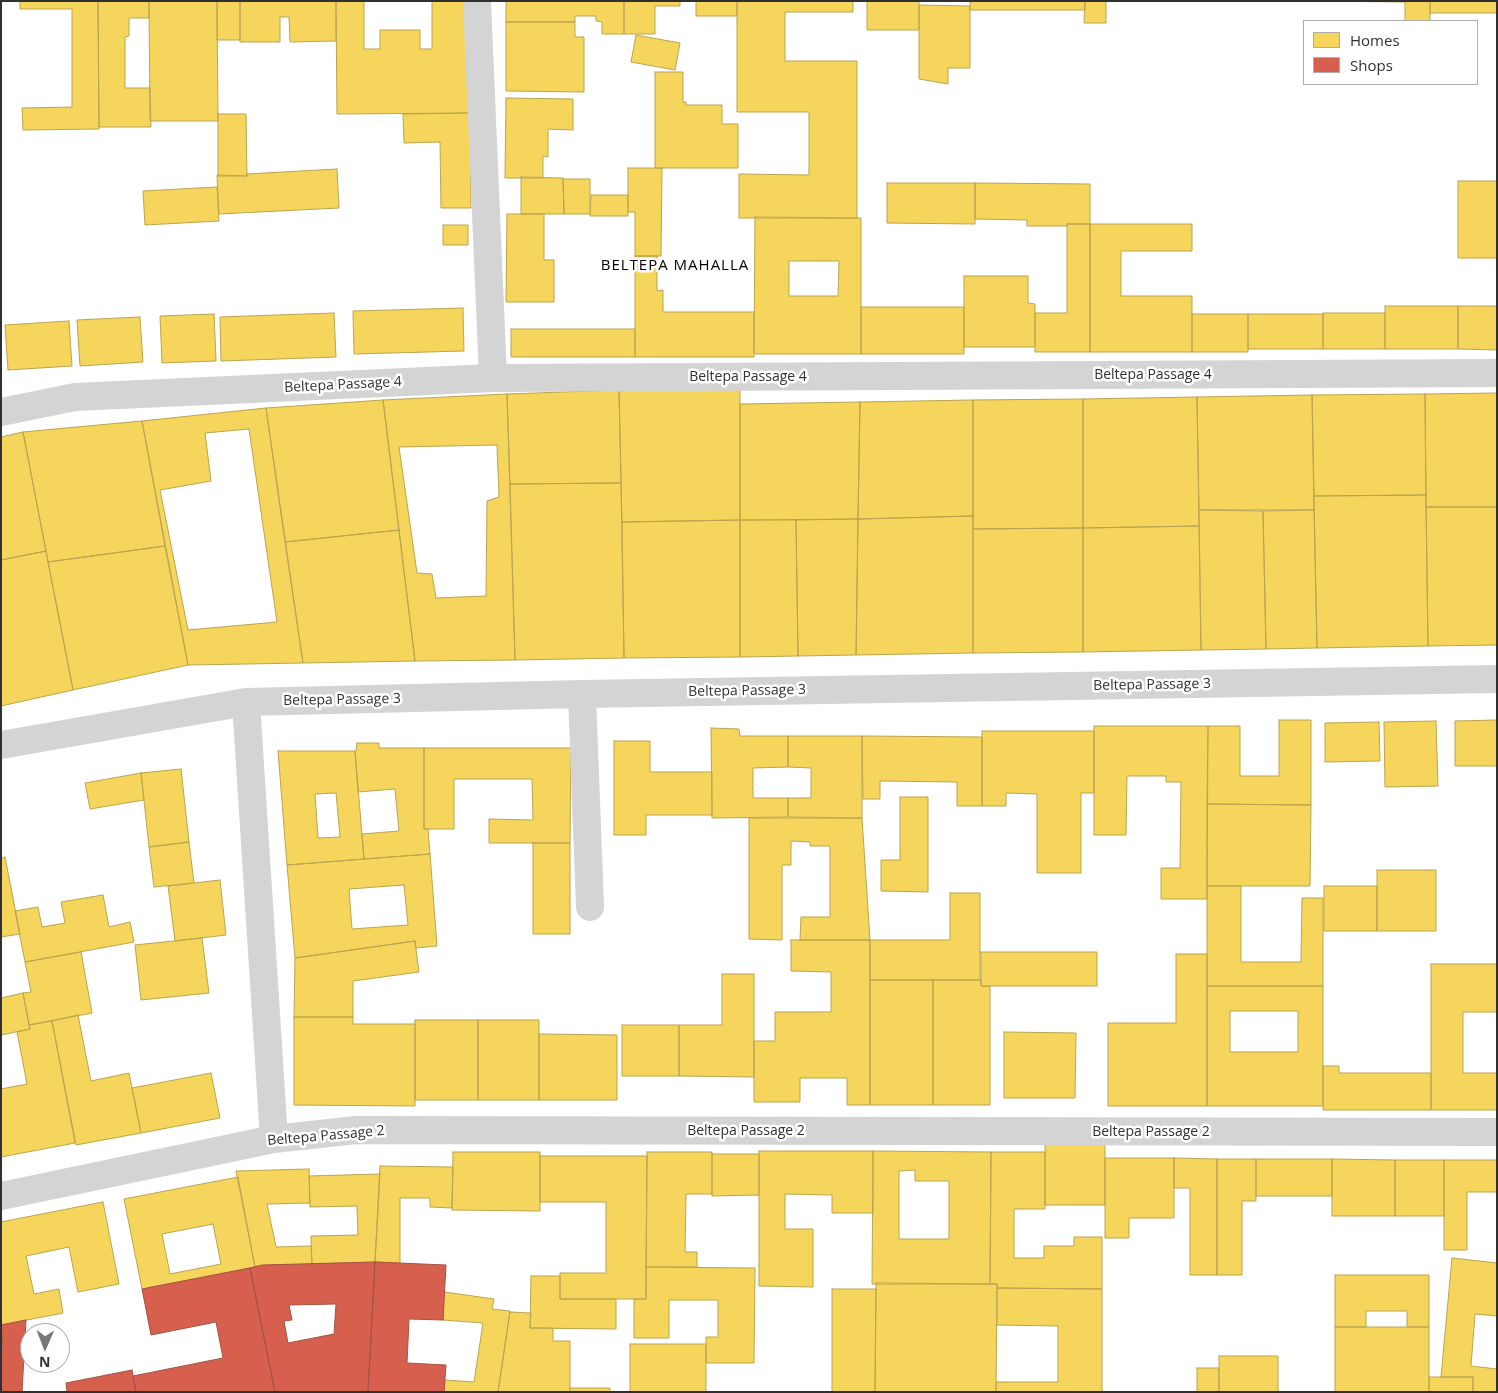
<!DOCTYPE html>
<style>
body{margin:0}
#map{position:relative;width:1498px;height:1393px;overflow:hidden;background:#fff;font-family:"Open Sans",sans-serif}
canvas{display:block}
.frame{position:absolute;inset:0;border:2px solid #303030;pointer-events:none}
.legend{position:absolute;left:1303px;top:20px;width:175px;height:65px;box-sizing:border-box;background:#fff;border:1px solid #acacac;margin:0;padding:6px 9px;list-style:none;font-size:15px;color:#303030}
.legend li{display:flex;align-items:center;gap:10px;height:25px}
.legend b{width:25px;border:1px solid #acacac}
.north{position:absolute;left:20px;top:1323px;width:50px;height:50px;box-sizing:border-box;background:#fff;border:1px solid #acacac;border-radius:50%;rotate:181deg;font-size:14px;font-weight:700;line-height:20px;text-align:center;color:#303030}
.north::after{content:'';display:block;margin:auto;width:18px;height:22px;background:#787878;clip-path:polygon(50% 0,100% 100%,50% 72%,0 100%)}
</style>
<div id="map">
<canvas width="1498" height="1393"></canvas>
<div class="frame"></div>
<ul class="legend">
<li><b style="height:14px;background:#f6d55c"></b>Homes</li>
<li><b style="height:14px;background:#d6604d"></b>Shops</li>
</ul>
<div class="north">N</div>
</div>
<script>
const context = document.querySelector('canvas').getContext('2d');
context.lineJoin = 'round';
function fillPath(path, color) {
  context.fillStyle = color;
  context.fill(path, 'evenodd');
}
function toPath(rows) {
  const path = new Path2D();
  for (const r of rows) {
    path.moveTo(r[0], r[1]);
    for (let i = 2; i < r.length; i += 2) path.lineTo(r[i], r[i + 1]);
  }
  return path;
}
function stroke(path, color, width, dash) {
  context.strokeStyle = color;
  context.lineWidth = width;
  context.lineCap = dash ? 'butt' : 'round';
  context.setLineDash(dash || []);
  context.stroke(path);
}
function label(font, color, halo, rows, align = 'center') {
  context.font = font + ' "Open Sans",sans-serif';
  context.lineWidth = 5;
  context.setLineDash([]);
  context.textBaseline = 'middle';
  context.strokeStyle = halo;
  context.fillStyle = color;
  for (const [text, x, y, turn = 0] of rows) {
    context.save();
    context.translate(x, y);
    context.rotate((+turn || 0) * Math.PI / 180);
    context.textAlign = isNaN(turn) ? turn : align;
    if (halo) context.strokeText(text, 0, 0);
    context.fillText(text, 0, 0);
    context.restore();
  }
}
const homes = toPath([
 [20,1,98,1,99,129,23,130,22,108,72,107,72,9,20,9,20,1],
 [98,1,149,1,149,18,129,18,129,36,125,37,125,88,150,88,151,127,99,127,98,1],
 [149,1,217,1,218,121,150,121,149,1],
 [217,1,240,1,240,40,217,40,217,1],
 [240,1,336,1,336,41,290,42,289,17,280,17,280,42,240,42,240,1],
 [336,1,364,1,364,49,380,49,380,30,420,30,420,49,432,49,432,1,469,1,470,113,337,114,336,1],
 [506,1,624,1,624,34,602,34,602,22,596,21,596,16,575,16,575,22,506,22,506,1],
 [624,1,680,1,680,6,655,6,655,34,624,34,624,1],
 [696,1,737,1,737,16,696,16,696,1],
 [737,1,853,1,853,12,785,12,785,61,857,61,857,218,739,218,739,174,809,175,809,112,737,112,737,1],
 [867,1,919,1,919,30,867,30,867,1],
 [970,1,1085,1,1085,10,970,10,970,1],
 [1085,1,1106,1,1106,23,1084,23,1085,1],
 [1313,1,1430,1,1430,21,1405,21,1405,2,1313,1],
 [1430,1,1497,1,1497,13,1430,13,1430,1],
 [919,5,970,6,970,68,948,68,948,84,919,79,919,5],
 [506,22,575,22,575,37,584,37,584,92,506,91,506,22],
 [636,35,680,43,675,70,631,62,636,35],
 [655,72,683,72,683,102,686,102,686,105,722,105,722,124,738,124,738,168,655,168,655,72],
 [506,98,573,99,573,130,548,129,548,157,543,156,543,178,505,178,506,98],
 [470,113,471,208,441,208,440,142,404,143,403,114,470,113],
 [218,114,246,114,247,176,218,176,218,114],
 [628,168,662,168,661,256,635,256,635,212,628,212,628,168],
 [337,169,339,208,219,214,217,175,247,176,247,174,337,169],
 [521,177,563,178,564,214,521,214,521,177],
 [563,179,590,179,590,214,564,214,563,179],
 [1458,181,1497,181,1497,258,1458,258,1458,181],
 [887,183,975,183,975,224,887,223,887,183],
 [975,183,1090,184,1090,224,1067,224,1067,226,1027,226,1027,220,975,219,975,183],
 [217,187,219,221,145,225,143,191,217,187],
 [591,195,628,195,628,216,590,216,591,195],
 [507,214,544,214,544,260,554,260,554,302,506,302,507,214],
 [755,217,861,218,861,354,754,354,755,217],
 [789,261,839,261,838,296,789,296,789,261],
 [1067,224,1090,224,1090,352,1035,352,1035,313,1067,313,1067,224],
 [1090,224,1192,224,1192,251,1121,251,1121,296,1192,296,1192,352,1090,352,1090,224],
 [443,225,468,225,468,245,443,245,443,225],
 [635,256,657,256,657,291,663,290,663,312,754,312,754,357,635,357,635,256],
 [964,276,1028,276,1028,303,1035,304,1035,347,964,347,964,276],
 [1385,306,1458,306,1458,349,1385,349,1385,306],
 [1458,306,1497,306,1497,350,1458,349,1458,306],
 [861,307,964,307,964,354,861,354,861,307],
 [463,308,464,351,354,354,353,311,463,308],
 [334,313,336,357,221,361,220,317,334,313],
 [1323,313,1385,313,1385,349,1323,349,1323,313],
 [214,314,216,361,162,363,160,316,214,314],
 [1192,314,1248,314,1248,352,1192,352,1192,314],
 [1248,314,1323,314,1323,349,1248,349,1248,314],
 [140,317,143,362,80,366,77,320,140,317],
 [69,321,72,366,8,370,5,325,69,321],
 [511,329,635,329,635,357,511,357,511,329],
 [740,389,740,520,622,522,619,390,740,389],
 [619,390,621,483,510,484,507,394,619,390],
 [1497,393,1497,507,1426,507,1425,394,1497,393],
 [507,394,515,660,415,661,383,400,507,394],
 [497,445,499,497,487,501,486,596,436,598,432,574,417,573,399,447,497,445],
 [1425,394,1426,495,1314,496,1312,395,1425,394],
 [1312,395,1314,510,1199,510,1197,397,1312,395],
 [1197,397,1199,526,1083,528,1083,399,1197,397],
 [1083,399,1083,528,973,529,973,400,1083,399],
 [383,400,399,530,285,542,266,408,383,400],
 [973,400,973,516,858,519,860,402,973,400],
 [860,402,858,519,740,520,740,404,860,402],
 [266,408,303,663,188,665,142,421,266,408],
 [249,429,277,622,188,630,160,490,211,481,205,433,249,429],
 [142,421,165,546,48,562,23,432,142,421],
 [23,432,46,551,1,560,1,437,23,432],
 [621,483,624,658,515,660,510,484,621,483],
 [1426,495,1428,646,1317,648,1314,496,1426,495],
 [1426,507,1497,507,1497,645,1428,646,1426,507],
 [1199,510,1263,511,1266,649,1201,650,1199,510],
 [1314,510,1317,648,1266,649,1263,511,1314,510],
 [973,516,973,653,856,655,858,519,973,516],
 [858,519,856,655,798,656,796,520,858,519],
 [740,520,740,657,624,658,622,522,740,520],
 [740,520,796,520,798,656,740,657,740,520],
 [1199,526,1201,650,1083,652,1083,528,1199,526],
 [1083,528,1083,652,973,653,973,529,1083,528],
 [399,530,415,661,303,663,285,542,399,530],
 [165,546,188,665,73,690,48,562,165,546],
 [46,551,73,690,1,706,1,560,46,551],
 [1279,720,1311,720,1311,805,1207,804,1208,726,1240,726,1240,776,1279,776,1279,720],
 [1497,720,1497,766,1455,766,1455,721,1497,720],
 [1436,721,1438,786,1385,787,1384,722,1436,721],
 [1379,722,1380,761,1325,762,1325,723,1379,722],
 [1094,726,1208,726,1207,899,1161,899,1161,868,1180,868,1181,782,1166,782,1166,776,1127,776,1126,835,1094,835,1094,726],
 [711,728,739,729,740,736,788,736,788,767,753,768,753,798,788,798,788,817,712,818,711,728],
 [982,731,1094,731,1094,793,1081,793,1081,873,1037,873,1037,794,1006,793,1006,806,982,806,982,731],
 [788,736,862,736,862,818,788,817,788,798,811,798,811,768,788,767,788,736],
 [862,736,982,737,982,806,957,806,957,782,880,781,880,799,863,799,862,736],
 [614,741,650,741,650,772,712,772,712,815,646,815,646,835,614,835,614,741],
 [357,743,379,743,379,748,424,748,424,829,428,829,430,854,364,859,362,834,399,831,395,789,358,792,355,751,356,751,357,743],
 [424,748,571,748,570,843,489,843,489,819,533,820,532,779,454,779,454,829,424,829,424,748],
 [278,751,355,751,364,859,287,865,278,751],
 [336,793,340,837,318,838,315,794,336,793],
 [181,769,189,842,149,847,141,773,181,769],
 [141,773,144,800,90,809,85,783,141,773],
 [900,797,928,797,928,892,881,891,881,860,900,860,900,797],
 [1207,804,1311,805,1310,886,1207,886,1207,804],
 [749,818,862,818,870,940,800,940,801,917,830,917,830,846,810,846,810,842,791,841,791,865,782,865,782,940,749,939,749,818],
 [189,842,194,883,154,887,149,847,189,842],
 [533,843,570,843,570,934,533,934,533,843],
 [430,854,437,946,416,948,415,941,295,958,287,865,430,854],
 [404,885,408,925,352,929,349,889,404,885],
 [5,857,20,934,1,937,1,858,5,857],
 [1377,870,1436,870,1436,931,1377,931,1377,870],
 [220,880,226,935,175,941,168,886,220,880],
 [1207,886,1241,886,1241,962,1301,962,1302,898,1323,898,1323,986,1207,986,1207,886],
 [1324,886,1377,886,1377,931,1324,931,1324,886],
 [950,893,980,893,980,980,870,980,870,940,950,940,950,893],
 [103,895,109,927,130,922,134,942,25,962,15,911,38,907,42,927,65,923,61,902,103,895],
 [202,938,209,993,141,1000,135,945,202,938],
 [791,940,870,940,870,1105,847,1105,847,1078,800,1078,800,1102,754,1102,754,1041,775,1041,775,1012,831,1012,831,972,791,971,791,940],
 [415,941,419,972,353,981,353,1017,294,1017,295,958,415,941],
 [81,952,92,1013,29,1025,23,993,31,992,25,962,81,952],
 [981,952,1097,952,1097,986,981,986,981,952],
 [1176,954,1207,954,1207,1106,1108,1106,1108,1023,1176,1023,1176,954],
 [1431,964,1497,964,1497,1012,1463,1012,1463,1073,1497,1073,1497,1110,1431,1110,1431,964],
 [722,974,754,974,754,1077,679,1076,679,1025,722,1025,722,974],
 [870,980,933,980,933,1105,870,1105,870,980],
 [933,980,981,980,981,986,990,986,990,1105,933,1105,933,980],
 [1207,986,1323,986,1323,1106,1207,1106,1207,986],
 [1230,1011,1298,1011,1298,1052,1230,1052,1230,1011],
 [23,993,30,1029,1,1035,1,998,23,993],
 [78,1015,91,1081,129,1073,141,1133,76,1145,52,1021,78,1015],
 [294,1017,353,1017,353,1024,415,1024,415,1106,294,1105,294,1017],
 [415,1020,478,1020,478,1100,415,1100,415,1020],
 [478,1020,539,1020,539,1100,478,1100,478,1020],
 [52,1021,75,1143,1,1157,1,1089,27,1084,17,1032,30,1029,29,1025,52,1021],
 [622,1025,679,1025,679,1076,622,1076,622,1025],
 [1004,1032,1076,1033,1075,1098,1004,1098,1004,1032],
 [539,1034,617,1035,617,1100,539,1100,539,1034],
 [1323,1066,1339,1066,1339,1073,1431,1073,1431,1110,1323,1110,1323,1066],
 [211,1073,220,1118,141,1133,132,1088,211,1073],
 [1045,1144,1105,1144,1105,1205,1045,1205,1045,1144],
 [759,1151,873,1151,873,1213,832,1213,832,1195,785,1194,785,1229,813,1229,813,1287,759,1286,759,1151],
 [873,1151,991,1152,990,1284,872,1284,873,1151],
 [915,1170,915,1181,949,1181,949,1239,899,1239,899,1171,915,1170],
 [453,1152,540,1152,540,1211,452,1210,453,1152],
 [647,1152,712,1152,712,1194,686,1194,685,1252,697,1252,697,1267,646,1267,647,1152],
 [991,1152,1045,1152,1045,1209,1014,1209,1014,1258,1044,1258,1044,1246,1074,1246,1074,1237,1102,1237,1102,1289,997,1288,997,1284,990,1284,991,1152],
 [712,1154,759,1154,759,1195,712,1196,712,1154],
 [540,1156,647,1156,646,1299,560,1299,560,1273,606,1273,606,1202,540,1202,540,1156],
 [1105,1158,1174,1158,1174,1218,1129,1218,1129,1238,1105,1238,1105,1158],
 [1174,1158,1217,1159,1217,1275,1190,1275,1190,1188,1174,1188,1174,1158],
 [1217,1159,1256,1159,1256,1201,1242,1201,1242,1275,1217,1275,1217,1159],
 [1256,1159,1332,1159,1332,1196,1256,1196,1256,1159],
 [1332,1159,1395,1160,1395,1216,1332,1216,1332,1159],
 [1395,1160,1444,1160,1444,1216,1395,1216,1395,1160],
 [1444,1160,1497,1160,1497,1192,1467,1192,1467,1250,1444,1250,1444,1160],
 [380,1166,453,1167,452,1208,430,1207,430,1198,400,1198,400,1263,375,1262,380,1166],
 [309,1169,310,1203,267,1204,276,1247,311,1246,312,1264,255,1267,236,1171,309,1169],
 [380,1174,375,1262,312,1264,311,1236,358,1235,357,1206,310,1207,309,1176,380,1174],
 [238,1177,255,1267,142,1289,124,1199,238,1177],
 [213,1224,221,1264,170,1274,162,1234,213,1224],
 [103,1202,119,1284,78,1292,69,1247,26,1256,34,1294,59,1289,63,1313,1,1325,1,1222,103,1202],
 [1452,1258,1497,1263,1497,1316,1475,1314,1471,1366,1497,1369,1497,1392,1473,1392,1473,1377,1441,1377,1452,1258],
 [646,1267,755,1268,754,1363,706,1363,706,1337,718,1337,718,1300,669,1300,669,1338,634,1338,634,1299,646,1299,646,1267],
 [1335,1275,1429,1275,1429,1327,1407,1327,1407,1311,1366,1311,1366,1327,1335,1327,1335,1275],
 [531,1276,560,1276,560,1299,616,1299,616,1329,530,1328,531,1276],
 [876,1283,997,1284,996,1392,875,1392,876,1283],
 [997,1288,1102,1289,1102,1392,996,1392,996,1382,1058,1382,1058,1326,997,1325,997,1288],
 [832,1289,876,1289,875,1392,832,1392,832,1289],
 [444,1292,494,1299,492,1309,510,1311,498,1392,444,1392,445,1380,474,1382,483,1323,443,1320,444,1292],
 [510,1312,531,1313,530,1328,553,1328,553,1341,570,1341,570,1392,498,1392,510,1312],
 [1335,1327,1429,1327,1429,1392,1335,1392,1335,1327],
 [630,1344,706,1344,706,1392,630,1392,630,1344],
 [1219,1356,1278,1356,1278,1392,1219,1392,1219,1356],
 [1197,1368,1219,1368,1219,1392,1197,1392,1197,1368],
 [1429,1377,1473,1377,1473,1392,1429,1392,1429,1377],
 [570,1388,610,1388,610,1392,570,1392,570,1388]
]);
fillPath(homes, '#f6d55c');
stroke(homes, '#bba44f', 1);
const shops = toPath([
 [375,1262,368,1392,275,1392,250,1268,262,1265,375,1262],
 [336,1304,334,1334,288,1343,284,1321,292,1320,289,1305,336,1304],
 [375,1262,446,1265,443,1320,409,1319,407,1363,446,1365,444,1392,368,1392,375,1262],
 [250,1268,275,1392,136,1392,133,1376,223,1358,216,1322,151,1335,142,1289,250,1268],
 [26,1320,22,1392,1,1392,1,1349,3,1349,1,1325,26,1320],
 [132,1370,136,1392,67,1392,66,1383,132,1370]
]);
fillPath(shops, '#d6604d');
stroke(shops, '#a45244', 1);
stroke(toPath([
 [477,1,493,378],
 [1,412,75,397,493,378,1497,373],
 [582,694,590,907],
 [246,702,274,1139],
 [1,745,246,702,582,694,1497,679],
 [1,1196,274,1139,356,1130,1497,1132]
]), '#d4d4d4', 28);
label('14px', '#303030', '#fff', [
 ["Beltepa Passage 4",1153,375],
 ["Beltepa Passage 4",748,377],
 ["Beltepa Passage 4",343,385,-3],
 ["Beltepa Passage 3",1152,685,-1],
 ["Beltepa Passage 3",747,691,-1],
 ["Beltepa Passage 3",342,700,-1],
 ["Beltepa Passage 2",746,1131],
 ["Beltepa Passage 2",1151,1132],
 ["Beltepa Passage 2",326,1136,-5]
]);
context.letterSpacing = '1px';
label('15px', '#000', '#fff', [
 ["BELTEPA MAHALLA",675,266]
]);
context.letterSpacing = '0px';
</script>
